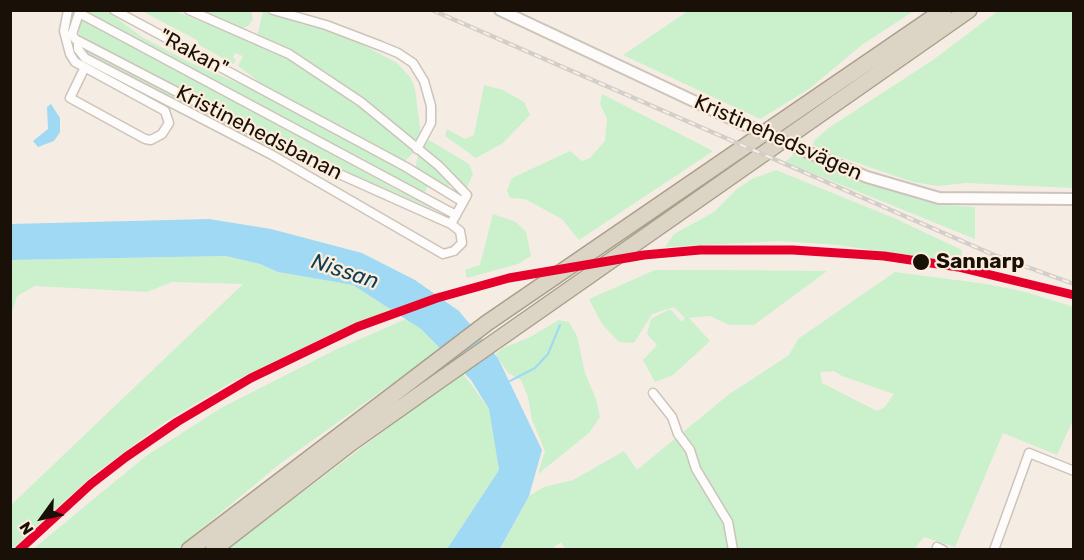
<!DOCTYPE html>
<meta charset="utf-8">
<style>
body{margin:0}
#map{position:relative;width:1084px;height:560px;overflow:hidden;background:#f5ede4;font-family:Rubik,sans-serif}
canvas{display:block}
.frame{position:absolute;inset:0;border:12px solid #191007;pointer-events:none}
.north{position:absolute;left:12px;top:488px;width:60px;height:60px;-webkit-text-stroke:4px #fdeddc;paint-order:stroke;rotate:237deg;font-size:16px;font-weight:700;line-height:24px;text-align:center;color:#191007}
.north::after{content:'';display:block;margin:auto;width:21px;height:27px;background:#191007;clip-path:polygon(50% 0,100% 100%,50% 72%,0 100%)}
</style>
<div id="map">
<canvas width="1084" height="560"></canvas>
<div class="frame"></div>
<div class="north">N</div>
</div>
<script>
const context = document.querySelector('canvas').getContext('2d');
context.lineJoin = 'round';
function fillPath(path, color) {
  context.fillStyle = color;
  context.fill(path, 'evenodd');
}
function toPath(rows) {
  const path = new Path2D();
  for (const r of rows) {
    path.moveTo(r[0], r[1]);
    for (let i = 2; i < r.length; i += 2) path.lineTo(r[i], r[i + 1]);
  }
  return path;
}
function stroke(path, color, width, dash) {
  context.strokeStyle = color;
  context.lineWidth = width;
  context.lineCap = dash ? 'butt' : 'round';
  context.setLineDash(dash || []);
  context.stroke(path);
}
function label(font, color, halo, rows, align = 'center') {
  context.font = font + ' Rubik,sans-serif';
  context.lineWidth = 4.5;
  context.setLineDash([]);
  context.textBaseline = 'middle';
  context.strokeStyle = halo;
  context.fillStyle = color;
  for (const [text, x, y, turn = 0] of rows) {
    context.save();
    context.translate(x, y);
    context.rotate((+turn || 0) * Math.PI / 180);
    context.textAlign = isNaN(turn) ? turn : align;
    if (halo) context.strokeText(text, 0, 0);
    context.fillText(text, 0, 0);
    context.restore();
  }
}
fillPath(toPath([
 [85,11,107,11,142,37,189,62,266,95,426,181,428,185,426,191,422,193,356,155,288,122],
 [142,11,175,11,274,50,325,78,414,152,404,162,269,89,238,66,243,56,235,53,233,57,236,60,233,64,199,45,197,40],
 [200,11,251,11,253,19,248,26,241,29],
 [263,11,302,21,314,27,318,26,348,37,397,63,410,77,415,88,421,136,419,142,414,142,326,72,257,37],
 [688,11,688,10,914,11,863,44,809,89,760,119,623,55],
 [998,11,1073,11,1073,188,966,183,938,186,913,182,834,155,813,145,814,141,827,129,933,60],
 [81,19,300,134,329,153,397,190,423,200,448,216,279,142,81,38,78,31],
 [82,47,284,152,283,155,86,54],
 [484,85,503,90,524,102,530,115,503,143,476,158,445,136,447,129,465,139,474,135],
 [602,94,713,151,579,240,562,219,525,199,510,198,507,190,512,178,570,151,582,161,590,158,605,141,607,118,600,104],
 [429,140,469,164,473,174,467,187,464,188,422,147],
 [794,154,916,199,940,205,975,207,975,239,785,162],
 [418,155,452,183,452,185,447,186,415,169],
 [776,170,894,218,962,250,962,259,954,262,837,245,781,241,665,247,674,234,714,212,737,189,752,179],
 [493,214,516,222,526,232,531,256,518,264,467,278,465,270,480,265],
 [226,256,260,264,278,272,353,285,392,310,327,336,232,382,165,422,93,475,11,550,11,505,243,284,172,282,147,292,35,286,17,296,11,315,11,260],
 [655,270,722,270,827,271,754,325,729,325,710,316,689,318,710,341,673,375,655,382,643,360,657,345,647,334,651,319,670,309,682,322,685,318,674,307,652,314,634,343,619,342,602,324,589,299],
 [895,272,986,284,1026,292,1073,307,1073,420,1057,455,1003,433,955,547,924,537,913,550,566,550,561,542,552,549,500,550,529,496,544,487,573,480,624,451,637,470,728,395,789,355,798,339],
 [834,371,842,376,894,394,885,407,877,411,822,383,820,372],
 [406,319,421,329,440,349,281,463,177,549,32,550,146,456,221,408,337,349],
 [559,320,569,322,577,336,585,373,596,399,600,417,589,433,538,474,545,451,532,420,528,397,521,380,508,373,496,354,503,348,530,337],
 [462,372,489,409,499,470,447,549,226,550]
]), '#caf0cc');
fillPath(toPath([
 [51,104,60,118,60,132,54,141,38,147,33,141,48,129,47,107],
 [209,219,271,229,362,253,415,280,459,311,498,358,542,450,529,496,500,549,447,549,499,470,489,409,471,380,421,329,353,285,278,272,260,264,226,256,11,260,11,224]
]), '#a0d9f3');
stroke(toPath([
 [510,381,535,368,548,354,560,325]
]), '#a0d9f3', 2);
const minor = toPath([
 [68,10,64,31,70,54,75,62,165,111,169,123,162,134,151,140,145,139,70,98,84,69],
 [80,10,72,34,75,39,308,160,451,224,467,195,439,166,361,102,289,54,189,10],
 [114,10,406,167,463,202],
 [273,10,326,25,381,46,398,53,413,63,424,81,431,106,431,123,417,149],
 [79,13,456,215],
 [78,41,78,49,85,58,272,155,443,254,454,251,462,243,460,231,451,224],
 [653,393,672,417,678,434,690,450,696,469,728,522,733,550],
 [937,547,943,550],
 [994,550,1029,453,1074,471]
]);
const tertiary = toPath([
 [500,10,734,120],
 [812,154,867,177,939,198,1074,199]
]);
const motorway = toPath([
 [189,550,487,323,944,10],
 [213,550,351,443,443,378,969,10]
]);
stroke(minor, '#ccc4bb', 11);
stroke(tertiary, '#ccc4bb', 14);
stroke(motorway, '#aa9f8b', 18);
stroke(minor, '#fefcfb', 8);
stroke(tertiary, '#fefcfb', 10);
stroke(motorway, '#dcd5c5', 15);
const rail = toPath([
 [432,10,994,255,1074,284]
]);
stroke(rail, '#d1cecb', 4.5);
stroke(rail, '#fdeddc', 2, [7]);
const tertiaryBridge = toPath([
 [734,120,812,154]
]);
stroke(tertiaryBridge, '#ccc4bb', 14, []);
stroke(tertiaryBridge, '#fefcfb', 10);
stroke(toPath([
 [19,550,91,484,126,457,177,422,251,378,357,327,437,298,509,278,644,255,700,250,793,250,884,256,958,267,1074,295]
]), '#e4002b', 9);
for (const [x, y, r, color] of [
 [921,262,9,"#191007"]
]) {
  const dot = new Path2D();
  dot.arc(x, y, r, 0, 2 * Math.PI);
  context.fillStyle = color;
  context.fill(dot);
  stroke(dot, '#fdeddc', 2);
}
label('21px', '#191007', '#fdeddc', [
 ["\"Rakan\"",193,53,28],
 ["Kristinehedsbanan",259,133,27],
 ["Kristinehedsvägen",778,138,24]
]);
label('bold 21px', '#191007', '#fdeddc', [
 ["Sannarp",936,262]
], 'left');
label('italic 22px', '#0b3f54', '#fdeddc', [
 ["Nissan",345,272,18]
]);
</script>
